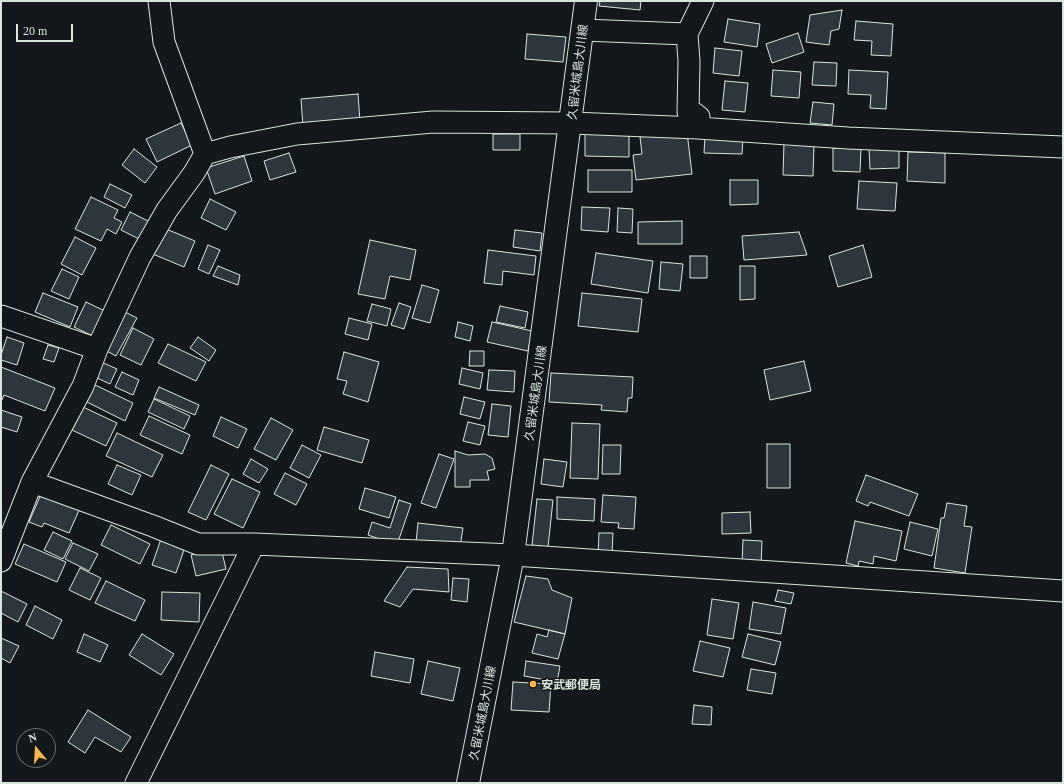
<!DOCTYPE html>
<meta charset="utf-8">
<style>
body{margin:0}
#map{position:relative;width:1064px;height:784px;overflow:hidden;background:#14181c;font-family:Georgia,serif}
canvas{display:block}
.frame{position:absolute;inset:0;border:2px solid #d8e6dc;pointer-events:none}
.north{position:absolute;left:16px;top:728px;width:40px;height:40px;box-sizing:border-box;background:#14181c;border:1px solid #626a69;border-radius:50%;rotate:342deg;font-size:11px;font-weight:700;line-height:16px;text-align:center;color:#d8e6dc}
.north::after{content:'';display:block;margin:auto;width:14px;height:18px;background:#ffb74d;clip-path:polygon(50% 0,100% 100%,50% 72%,0 100%)}
.scale{position:absolute;left:16px;top:24px;width:57px;height:18px;box-sizing:border-box;border:2px solid #d8e6dc;border-top:0;padding-left:5px;font-size:12px;line-height:14px;white-space:nowrap;color:#d8e6dc;-webkit-text-stroke:3px #14181c;paint-order:stroke}
</style>
<div id="map">
<canvas width="1064" height="784"></canvas>
<div class="frame"></div>
<div class="north">N</div>
<div class="scale">20 m</div>
</div>
<script>
const context = document.querySelector('canvas').getContext('2d');
context.lineJoin = 'round';
function fillPath(path, color) {
  context.fillStyle = color;
  context.fill(path, 'evenodd');
}
function toPath(rows) {
  const path = new Path2D();
  for (const r of rows) {
    path.moveTo(r[0], r[1]);
    for (let i = 2; i < r.length; i += 2) path.lineTo(r[i], r[i + 1]);
  }
  return path;
}
function stroke(path, color, width, dash) {
  context.strokeStyle = color;
  context.lineWidth = width;
  context.lineCap = dash ? 'butt' : 'round';
  context.setLineDash(dash || []);
  context.stroke(path);
}
function label(font, color, halo, rows, align = 'center') {
  context.font = font + ' Georgia,"Noto Sans JP",serif';
  context.lineWidth = 3;
  context.setLineDash([]);
  context.textBaseline = 'middle';
  context.strokeStyle = halo;
  context.fillStyle = color;
  for (const [text, x, y, turn = 0] of rows) {
    context.save();
    context.translate(x, y);
    context.rotate((+turn || 0) * Math.PI / 180);
    context.textAlign = isNaN(turn) ? turn : align;
    if (halo) context.strokeText(text, 0, 0);
    context.fillText(text, 0, 0);
    context.restore();
  }
}
const building = toPath([
 [600,1,641,1,640,10,599,6,600,1],
 [842,10,839,29,831,31,829,45,806,42,810,15,842,10],
 [728,19,760,24,757,47,724,42,728,19],
 [856,21,893,24,891,56,871,55,872,41,854,40,856,21],
 [798,33,804,52,772,63,766,44,798,33],
 [527,34,566,37,563,62,525,59,527,34],
 [715,48,742,51,739,76,713,73,715,48],
 [814,62,837,63,836,86,812,85,814,62],
 [773,70,801,72,799,98,771,96,773,70],
 [849,70,888,72,886,109,870,108,871,95,848,94,849,70],
 [725,81,748,83,745,112,722,110,725,81],
 [358,94,360,122,303,127,301,99,358,94],
 [813,102,834,104,832,125,810,123,813,102],
 [181,123,192,145,157,162,146,139,181,123],
 [687,132,692,174,636,180,633,155,642,154,640,137,687,132],
 [493,134,520,134,520,150,493,150,493,134],
 [585,134,629,135,629,157,585,156,585,134],
 [705,137,743,138,742,154,704,153,705,137],
 [784,143,814,144,813,176,783,175,784,143],
 [833,148,861,149,860,172,833,171,833,148],
 [899,148,899,168,870,169,869,149,899,148],
 [134,149,157,167,145,183,122,165,134,149],
 [908,152,945,153,945,183,907,181,908,152],
 [289,153,296,172,270,180,264,161,289,153],
 [244,156,252,181,215,194,206,168,244,156],
 [588,170,632,170,632,192,588,192,588,170],
 [730,180,758,180,758,204,730,205,730,180],
 [859,181,897,183,895,211,857,209,859,181],
 [110,184,132,195,125,208,104,197,110,184],
 [91,197,118,210,114,218,122,222,116,234,107,229,101,241,75,229,91,197],
 [210,199,236,212,226,230,201,218,210,199],
 [582,207,610,208,608,232,581,230,582,207],
 [618,208,633,209,632,233,617,232,618,208],
 [130,212,152,223,143,241,121,230,130,212],
 [682,221,682,244,638,244,638,222,682,221],
 [159,226,195,241,184,267,148,252,159,226],
 [515,230,542,233,540,251,513,247,515,230],
 [799,232,807,255,744,260,742,236,799,232],
 [75,237,96,248,82,275,61,264,75,237],
 [370,240,416,250,410,280,390,276,385,299,358,294,370,240],
 [208,245,220,250,209,274,198,269,208,245],
 [863,245,872,277,838,287,829,256,863,245],
 [488,250,536,256,534,275,503,271,502,285,484,283,488,250],
 [596,253,653,261,648,293,591,284,596,253],
 [690,256,707,256,707,278,690,278,690,256],
 [661,262,683,264,680,291,659,289,661,262],
 [218,266,240,275,238,285,213,276,218,266],
 [740,266,755,266,755,299,740,300,740,266],
 [62,269,79,277,69,299,51,291,62,269],
 [422,285,439,290,430,323,412,318,422,285],
 [43,293,78,307,70,327,35,312,43,293],
 [582,293,642,299,638,332,578,326,582,293],
 [86,302,109,313,97,338,74,327,86,302],
 [399,303,411,307,404,329,391,325,399,303],
 [372,304,391,309,387,326,367,321,372,304],
 [500,306,528,312,525,328,496,322,500,306],
 [123,311,137,318,116,356,103,349,123,311],
 [349,318,372,324,368,340,345,334,349,318],
 [458,322,473,326,470,341,455,337,458,322],
 [492,322,532,331,528,351,487,342,492,322],
 [133,328,154,339,141,365,120,355,133,328],
 [7,337,24,343,17,365,1,360,1,355,7,337],
 [198,337,216,350,209,361,190,348,198,337],
 [168,344,206,362,196,381,158,363,168,344],
 [48,345,59,348,54,362,43,359,48,345],
 [470,351,484,351,484,366,469,366,470,351],
 [344,352,379,362,368,402,343,394,347,381,337,379,344,352],
 [99,361,117,369,110,384,93,376,99,361],
 [804,361,811,391,770,400,764,370,804,361],
 [1,367,55,388,45,411,4,395,2,400,1,400,1,367],
 [462,368,483,373,480,389,459,384,462,368],
 [489,370,515,371,514,392,487,390,489,370],
 [122,372,139,380,133,395,115,387,122,372],
 [551,373,633,377,632,398,628,398,627,412,601,410,602,405,549,402,551,373],
 [93,384,133,403,125,421,85,401,93,384],
 [159,387,199,405,195,415,154,398,159,387],
 [464,397,485,402,480,419,460,414,464,397],
 [154,399,190,416,184,429,148,412,154,399],
 [492,404,511,406,508,437,488,435,492,404],
 [83,407,117,423,106,446,72,430,83,407],
 [1,410,22,417,17,432,1,427,1,410],
 [149,416,190,435,182,454,140,435,149,416],
 [221,417,247,429,238,448,213,436,221,417],
 [271,418,293,430,276,460,254,449,271,418],
 [468,422,485,426,480,445,463,441,468,422],
 [572,423,600,424,598,479,570,478,572,423],
 [324,427,369,440,362,463,317,450,324,427],
 [117,433,163,455,152,477,106,456,117,433],
 [767,444,790,444,790,488,767,488,767,444],
 [302,445,321,455,309,478,290,468,302,445],
 [603,445,621,445,620,474,602,474,603,445],
 [455,451,468,455,485,454,492,458,495,469,487,471,489,480,470,480,470,487,455,487,455,451],
 [439,454,454,459,436,508,421,503,439,454],
 [251,459,268,469,259,483,243,474,251,459],
 [544,459,567,462,563,487,541,484,544,459],
 [117,465,141,475,132,495,108,484,117,465],
 [211,465,229,474,206,520,188,512,211,465],
 [285,473,307,484,296,505,274,494,285,473],
 [866,475,918,494,909,516,870,502,868,506,856,501,866,475],
 [232,479,260,492,243,528,214,514,232,479],
 [365,488,396,497,389,518,359,509,365,488],
 [42,492,80,508,69,533,44,523,42,527,29,522,42,492],
 [603,495,636,497,634,529,618,528,619,523,601,522,603,495],
 [557,497,595,499,594,521,557,519,557,497],
 [537,499,553,500,548,547,532,545,537,499],
 [399,500,411,504,397,545,368,535,372,522,390,528,399,500],
 [947,503,967,506,964,526,972,527,965,573,934,568,941,518,944,518,947,503],
 [750,512,751,533,722,534,722,513,750,512],
 [855,521,902,531,896,561,874,556,873,564,859,561,858,566,846,563,855,521],
 [910,522,938,529,932,556,904,549,910,522],
 [418,523,463,528,460,547,416,542,418,523],
 [111,525,150,544,140,564,101,545,111,525],
 [53,532,72,541,63,559,44,550,53,532],
 [599,533,613,533,612,556,598,556,599,533],
 [161,539,185,547,176,573,152,565,161,539],
 [743,540,762,541,761,565,742,564,743,540],
 [73,543,98,554,89,571,65,559,73,543],
 [24,544,66,562,57,582,15,564,24,544],
 [221,548,226,569,196,576,191,555,221,548],
 [407,567,448,569,449,592,413,589,400,607,384,601,407,567],
 [80,568,101,578,90,600,69,590,80,568],
 [526,576,548,579,552,590,572,598,565,634,514,622,526,576],
 [453,578,469,579,467,602,451,600,453,578],
 [106,581,145,600,135,621,95,603,106,581],
 [778,590,794,593,791,604,775,601,778,590],
 [1,591,27,604,18,622,1,613,1,591],
 [162,592,200,593,199,622,161,620,162,592],
 [712,599,739,603,733,639,707,635,712,599],
 [753,602,786,608,781,634,749,629,753,602],
 [35,606,62,620,53,639,26,625,35,606],
 [549,630,565,634,558,659,532,653,537,634,547,637,549,630],
 [84,634,108,645,100,662,77,652,84,634],
 [142,634,174,654,161,675,129,655,142,634],
 [748,634,781,642,775,665,742,657,748,634],
 [1,638,19,646,10,663,1,658,1,638],
 [700,641,730,648,723,677,693,671,700,641],
 [375,652,414,659,410,683,371,676,375,652],
 [428,661,460,668,453,701,421,694,428,661],
 [526,661,560,666,557,682,524,676,526,661],
 [751,669,776,673,772,694,747,690,751,669],
 [513,682,551,684,549,712,511,710,513,682],
 [694,705,712,707,711,725,692,724,694,705],
 [88,710,131,737,121,752,95,737,85,753,68,742,88,710]
]);
fillPath(building, '#2c363c');
stroke(building, '#d8e6dc', 1);
const minor = toPath([
 [159,1,164,42,205,154],
 [582,30,687,34],
 [698,128,699,117,694,113,688,112,689,61,687,34,703,1],
 [1,316,97,349],
 [32,482,153,526,198,544,254,544,513,555,1063,591],
 [1,561,32,482,83,386,97,349,140,257,167,210,194,173,205,154,230,147,297,134,433,122,571,123,698,128,848,138,1063,147],
 [136,783,254,544]
]);
const major = toPath([
 [468,783,513,555,586,1]
]);
stroke(minor, '#d8e6dc', 23);
stroke(major, '#d8e6dc', 24);
stroke(minor, '#14181c', 21);
stroke(major, '#14181c', 22);
for (const [x, y, r, color] of [
 [533,684,4,"#ffb74d"]
]) {
  const dot = new Path2D();
  dot.arc(x, y, r, 0, 2 * Math.PI);
  context.fillStyle = color;
  context.fill(dot);
  stroke(dot, '#14181c', 1.5);
}
label('12px', '#d8e6dc', '#14181c', [
 ["久留米城島大川線",577,72,-83],
 ["久留米城島大川線",535,393,-82],
 ["久留米城島大川線",482,713,-79]
]);
label('bold 12px', '#d8e6dc', '#14181c', [
 ["安武郵便局",541,684]
], 'left');
</script>
